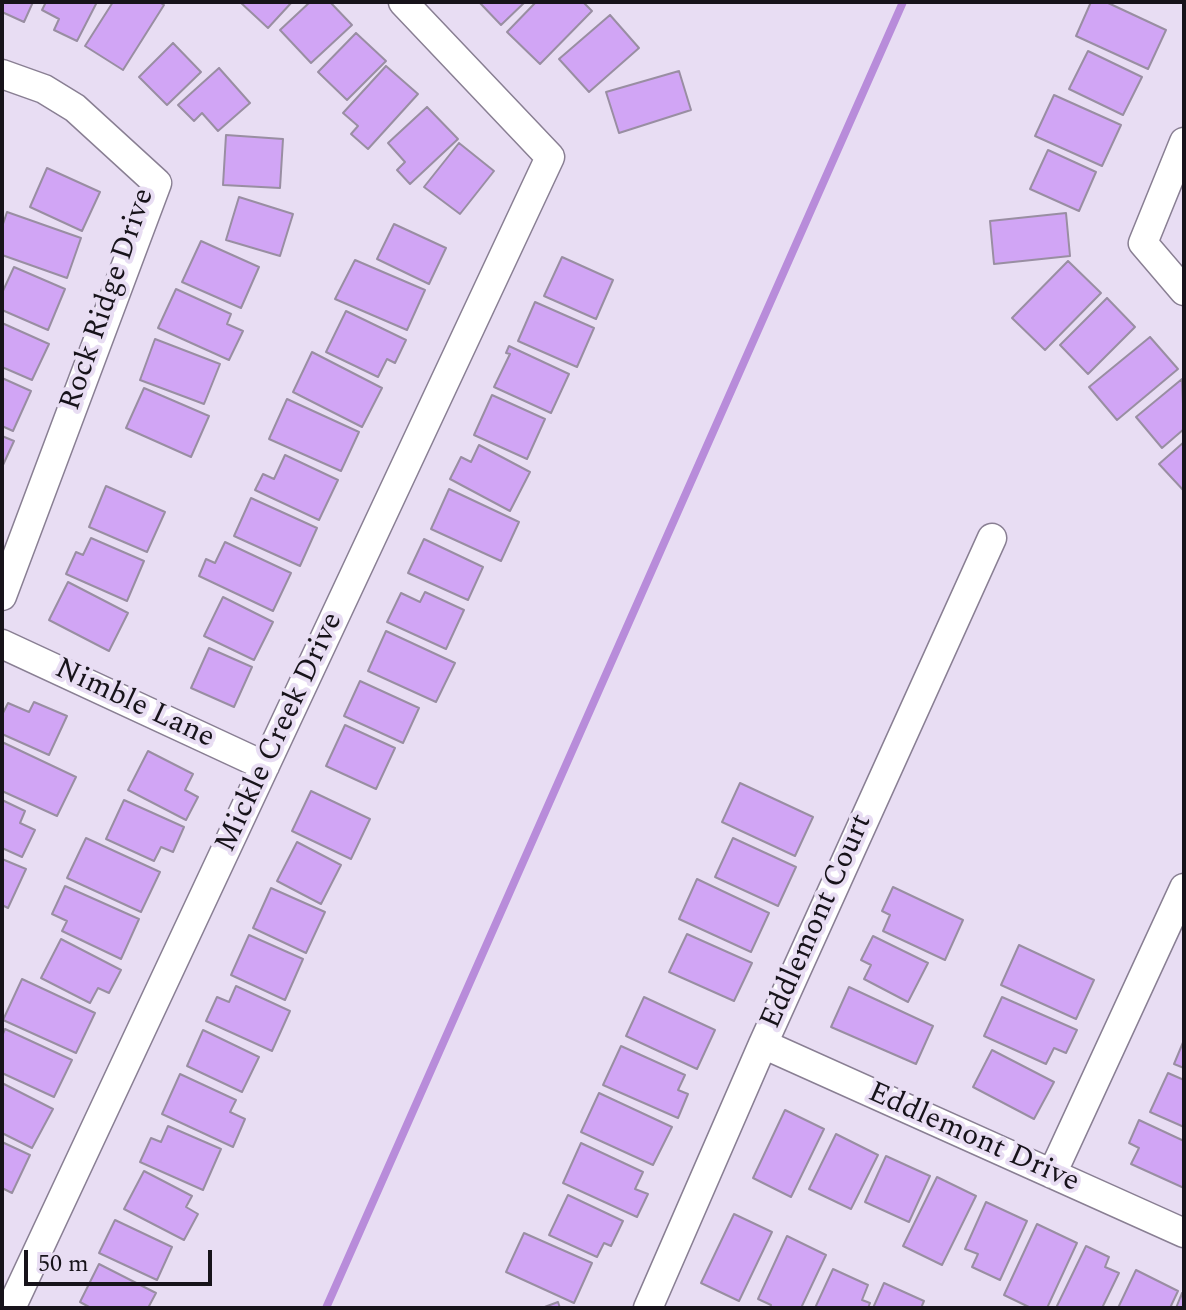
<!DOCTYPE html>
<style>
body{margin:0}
#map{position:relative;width:1186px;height:1310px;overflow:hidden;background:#e8ddf3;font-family:Spectral,serif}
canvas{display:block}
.frame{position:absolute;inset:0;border:4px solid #17131a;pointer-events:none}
.scale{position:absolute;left:24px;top:1250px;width:188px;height:36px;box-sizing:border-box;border:4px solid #17131a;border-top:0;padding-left:10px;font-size:24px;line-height:28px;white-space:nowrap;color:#17131a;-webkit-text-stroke:6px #e8ddf3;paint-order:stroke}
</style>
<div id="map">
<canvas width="1186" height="1310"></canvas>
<div class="frame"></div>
<div class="scale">50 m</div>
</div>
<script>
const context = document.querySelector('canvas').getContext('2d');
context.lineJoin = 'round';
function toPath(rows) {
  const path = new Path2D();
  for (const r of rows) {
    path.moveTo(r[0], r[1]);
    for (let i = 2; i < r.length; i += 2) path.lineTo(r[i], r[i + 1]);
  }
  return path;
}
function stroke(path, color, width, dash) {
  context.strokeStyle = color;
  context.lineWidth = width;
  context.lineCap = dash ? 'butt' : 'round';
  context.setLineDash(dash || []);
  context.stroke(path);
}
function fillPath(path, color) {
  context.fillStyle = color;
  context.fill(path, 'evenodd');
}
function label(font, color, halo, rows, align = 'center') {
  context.font = font + ' Spectral,serif';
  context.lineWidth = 8;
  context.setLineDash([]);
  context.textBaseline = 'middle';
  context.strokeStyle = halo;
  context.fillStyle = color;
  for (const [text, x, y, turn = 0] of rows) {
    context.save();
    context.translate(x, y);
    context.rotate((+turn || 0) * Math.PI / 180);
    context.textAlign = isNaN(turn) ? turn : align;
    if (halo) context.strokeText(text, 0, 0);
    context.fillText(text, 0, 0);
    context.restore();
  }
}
stroke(toPath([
 [326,1308,903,2]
]), '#b88cda', 8);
const building = toPath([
 [2,2,33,2,24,22,2,12,2,2],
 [46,2,97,2,77,41,54,30,59,19,42,10,46,2],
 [113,2,159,2,164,5,123,70,85,46,113,2],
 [240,2,292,2,268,28,240,2],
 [310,2,330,2,352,25,311,63,280,30,310,2],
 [479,2,525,2,501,25,479,2],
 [536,2,583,2,592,11,540,64,507,32,536,2],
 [1091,2,1106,2,1166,30,1148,69,1076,36,1091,2],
 [610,15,639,48,589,92,559,59,610,15],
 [356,33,386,61,347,100,318,72,356,33],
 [173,43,201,72,167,105,139,77,173,43],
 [1088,51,1142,77,1123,115,1069,89,1088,51],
 [386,66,418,94,368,149,351,134,358,126,343,113,386,66],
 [219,68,250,103,218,131,202,113,194,121,178,105,219,68],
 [679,71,691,110,619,133,606,92,679,71],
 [1054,95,1121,125,1102,166,1035,136,1054,95],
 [427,107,458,139,410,184,397,170,405,162,388,143,427,107],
 [226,135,283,139,280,188,223,185,226,135],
 [459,143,494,171,460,214,424,187,459,143],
 [1048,150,1096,172,1079,211,1030,189,1048,150],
 [47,168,100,192,82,231,30,207,47,168],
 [239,197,293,214,280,256,226,240,239,197],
 [7,212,81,238,67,278,2,255,2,227,7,212],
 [1066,213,1070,256,994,264,990,221,1066,213],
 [394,224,446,248,429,284,377,259,394,224],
 [201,241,259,267,241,308,182,282,201,241],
 [562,257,613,280,596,319,544,296,562,257],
 [355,260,425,290,407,330,335,299,355,260],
 [1068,261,1101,293,1045,350,1012,318,1068,261],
 [14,267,65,289,48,330,2,310,2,293,14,267],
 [176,289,231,314,227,324,243,331,229,360,158,328,176,289],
 [1107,298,1135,327,1088,374,1060,345,1107,298],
 [535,302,594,328,577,367,518,341,535,302],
 [346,311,406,340,395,363,387,359,378,377,326,352,346,311],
 [2,323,49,344,32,380,2,367,2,323],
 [1150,337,1178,369,1117,420,1089,387,1150,337],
 [155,339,220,364,204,404,140,380,155,339],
 [509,346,569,374,551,413,494,387,510,354,506,353,509,346],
 [312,352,382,388,362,427,293,392,312,352],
 [2,378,31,391,13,431,2,426,2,378],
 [1182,379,1184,429,1162,448,1136,417,1182,379],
 [144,388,209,416,191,457,126,428,144,388],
 [492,395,545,419,527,459,474,435,492,395],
 [287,399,359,432,341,471,269,439,287,399],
 [2,436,14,441,3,465,2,465,2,436],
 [1184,442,1184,491,1159,464,1184,442],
 [479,445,530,472,510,511,450,479,461,457,471,462,479,445],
 [285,455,338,480,319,520,255,490,263,474,274,479,285,455],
 [106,486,165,512,147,552,89,527,106,486],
 [449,489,519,522,501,561,431,529,449,489],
 [251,498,317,528,300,566,234,536,251,498],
 [91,538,144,561,127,601,66,574,76,552,83,555,91,538],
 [424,539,483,567,468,600,408,573,424,539],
 [225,542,291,573,273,611,199,576,206,559,215,563,225,542],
 [68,582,128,613,109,651,49,620,68,582],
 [425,592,464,610,446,649,387,622,401,593,420,602,425,592],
 [223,597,273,622,254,660,204,636,223,597],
 [386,631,455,663,436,702,368,671,386,631],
 [209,648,252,667,234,707,191,688,209,648],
 [360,681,419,708,403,743,344,716,360,681],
 [34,702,67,716,49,755,2,734,2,715,8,703,29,712,34,702],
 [345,725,395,748,376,789,326,766,345,725],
 [2,742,76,777,57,816,2,791,2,742],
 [148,751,193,774,185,790,198,797,186,820,128,790,148,751],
 [740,783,813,817,795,856,722,822,740,783],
 [311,791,370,819,351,859,292,831,311,791],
 [2,800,25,811,20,823,35,830,22,857,2,848,2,800],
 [124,800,184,827,173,852,161,847,154,861,106,839,124,800],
 [86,838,160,872,141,912,67,878,86,838],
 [733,838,796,867,778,906,715,877,733,838],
 [297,842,341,865,321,904,277,881,297,842],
 [2,859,26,869,8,908,2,905,2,859],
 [697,879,769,913,751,952,679,919,697,879],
 [65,886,139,919,121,959,62,931,67,921,52,914,65,886],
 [893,887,963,920,945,960,883,931,890,915,882,911,893,887],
 [271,888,325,912,306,953,253,928,271,888],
 [687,934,752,963,734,1001,669,972,687,934],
 [249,935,303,959,285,1000,231,975,249,935],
 [873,936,928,963,908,1002,864,979,871,965,861,960,873,936],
 [61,939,121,970,109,993,98,988,90,1003,41,978,61,939],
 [1019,945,1094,980,1076,1019,1001,985,1019,945],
 [22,979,95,1013,76,1053,3,1020,22,979],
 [236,986,290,1011,272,1051,206,1021,217,997,229,1002,236,986],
 [849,987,933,1026,916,1064,831,1027,849,987],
 [644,997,715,1030,697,1069,626,1036,644,997],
 [1002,997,1077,1030,1066,1053,1054,1048,1046,1064,984,1036,1002,997],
 [5,1029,72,1060,54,1097,2,1073,2,1036,5,1029],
 [203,1030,259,1057,242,1092,187,1066,203,1030],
 [1184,1040,1184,1068,1174,1064,1184,1040],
 [621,1046,685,1075,678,1090,688,1094,678,1118,603,1085,621,1046],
 [992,1050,1054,1082,1034,1119,973,1087,992,1050],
 [1168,1073,1184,1080,1184,1127,1150,1112,1168,1073],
 [180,1074,236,1100,230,1112,245,1119,233,1147,162,1114,180,1074],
 [2,1083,53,1109,32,1148,2,1133,2,1083],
 [599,1093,672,1127,653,1165,581,1132,599,1093],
 [785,1110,824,1129,791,1197,753,1178,785,1110],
 [1139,1120,1184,1141,1184,1188,1131,1164,1139,1148,1129,1143,1139,1120],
 [168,1126,221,1149,203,1190,140,1162,151,1138,161,1142,168,1126],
 [836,1134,878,1155,851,1209,809,1189,836,1134],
 [2,1142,30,1155,12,1193,2,1188,2,1142],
 [581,1143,643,1172,635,1189,648,1194,637,1217,563,1183,581,1143],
 [886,1156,930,1176,909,1222,865,1202,886,1156],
 [144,1171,192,1196,186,1207,198,1214,184,1240,124,1209,144,1171],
 [937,1177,976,1196,942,1265,903,1246,937,1177],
 [568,1195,623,1221,611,1246,604,1243,597,1257,549,1235,568,1195],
 [986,1202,1027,1221,1000,1280,972,1267,978,1254,965,1249,986,1202],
 [734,1214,772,1232,739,1301,701,1283,734,1214],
 [115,1220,172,1247,157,1280,99,1253,115,1220],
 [1037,1224,1077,1243,1047,1308,1031,1308,1004,1295,1037,1224],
 [524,1233,592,1263,574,1303,506,1272,524,1233],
 [787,1236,826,1255,801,1308,770,1308,771,1305,758,1299,787,1236],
 [1086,1246,1109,1257,1105,1267,1119,1273,1102,1308,1056,1308,1086,1246],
 [99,1264,156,1293,148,1308,91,1308,80,1302,99,1264],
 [833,1269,868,1285,862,1300,870,1303,868,1308,815,1308,833,1269],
 [1136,1270,1178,1291,1170,1308,1118,1308,1136,1270],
 [884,1283,924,1301,921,1308,873,1308,884,1283],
 [1182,1293,1184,1308,1176,1308,1182,1293],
 [558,1302,560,1308,542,1308,558,1302]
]);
fillPath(building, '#d1a5f5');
stroke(building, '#998ea2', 2);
const minor = toPath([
 [2,74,44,89,75,108,157,183,2,596],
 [1184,142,1143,243,1184,291],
 [2,644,265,766],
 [763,1044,1184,1233],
 [1052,1174,1184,888],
 [11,1308,550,157,403,2],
 [648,1308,763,1044,992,538]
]);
stroke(minor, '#897f93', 31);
stroke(minor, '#fff', 28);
label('30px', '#17131a', '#e8ddf3', [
 ["Rock Ridge Drive",109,300,-71],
 ["Nimble Lane",134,705,25],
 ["Mickle Creek Drive",281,733,-65],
 ["Eddlemont Court",818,922,-66],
 ["Eddlemont Drive",973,1139,24]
]);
</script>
